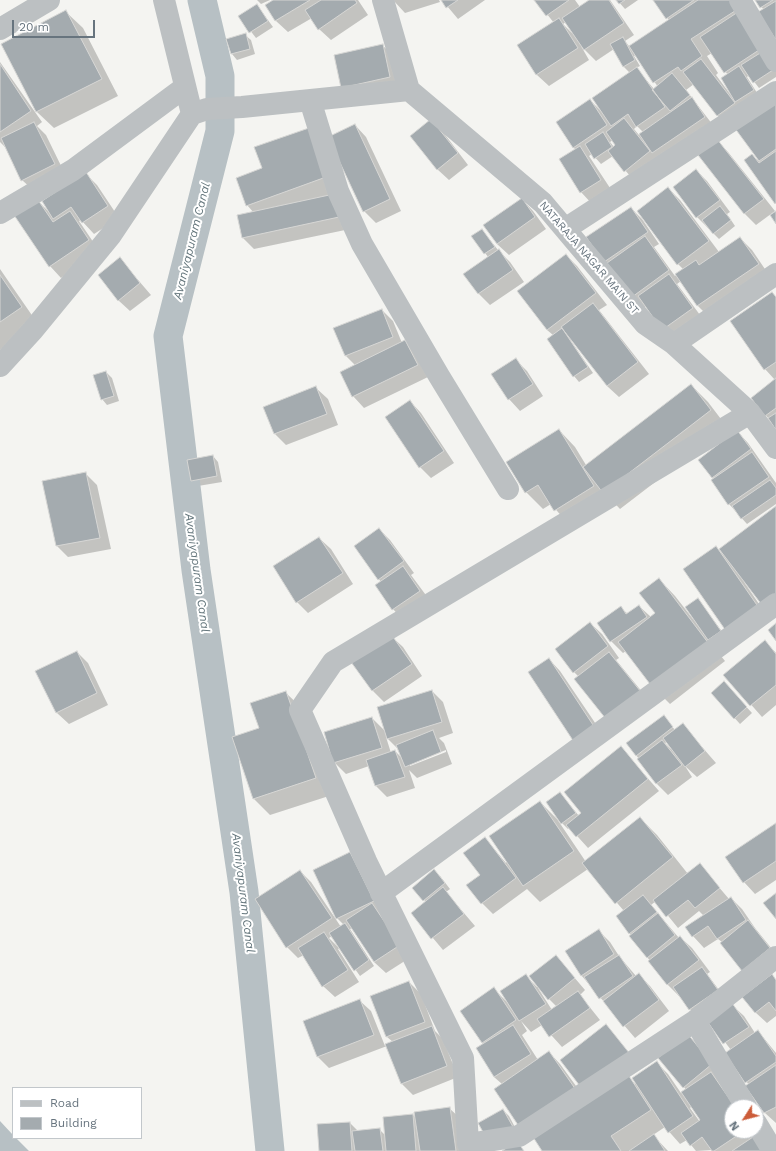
<!DOCTYPE html>
<style>
body{margin:0}
#map{position:relative;width:776px;height:1151px;overflow:hidden;background:#f4f4f1;font-family:"Work Sans",sans-serif}
canvas{display:block}
.legend{position:absolute;left:12px;top:1087px;width:130px;height:52px;box-sizing:border-box;background:#fff;border:1px solid #c2c7cb;margin:0;padding:5px 7px;list-style:none;font-size:12px;color:#67747e}
.legend li{display:flex;align-items:center;gap:8px;height:20px}
.legend b{width:20px;border:1px solid #c2c7cb}
.north{position:absolute;left:724px;top:1099px;width:40px;height:40px;box-sizing:border-box;background:#fff;border:1px solid #c2c7cb;border-radius:50%;rotate:234deg;font-size:11px;font-weight:700;line-height:16px;text-align:center;color:#67747e}
.north::after{content:'';display:block;margin:auto;width:14px;height:18px;background:#cc5c39;clip-path:polygon(50% 0,100% 100%,50% 72%,0 100%)}
.scale{position:absolute;left:12px;top:20px;width:83px;height:18px;box-sizing:border-box;border:2px solid #67747e;border-top:0;padding-left:5px;font-size:12px;line-height:14px;white-space:nowrap;color:#67747e;-webkit-text-stroke:3px #fff;paint-order:stroke}
</style>
<div id="map">
<canvas width="776" height="1151"></canvas>
<ul class="legend">
<li><b style="height:5px;background:#bcc0c2"></b>Road</li>
<li><b style="height:11px;background:#a4abaf"></b>Building</li>
</ul>
<div class="north">N</div>
<div class="scale">20 m</div>
</div>
<script>
const context = document.querySelector('canvas').getContext('2d');
context.lineJoin = 'round';
function fillPath(path, color) {
  context.fillStyle = color;
  context.fill(path, 'evenodd');
}
function toPath(rows) {
  const path = new Path2D();
  for (const r of rows) {
    path.moveTo(r[0], r[1]);
    for (let i = 2; i < r.length; i += 2) path.lineTo(r[i], r[i + 1]);
  }
  return path;
}
function stroke(path, color, width, dash) {
  context.strokeStyle = color;
  context.lineWidth = width;
  context.lineCap = dash ? 'butt' : 'round';
  context.setLineDash(dash || []);
  context.stroke(path);
}
function label(font, color, halo, rows, align = 'center') {
  context.font = font + ' "Work Sans",sans-serif';
  context.lineWidth = 4;
  context.setLineDash([]);
  context.textBaseline = 'middle';
  context.strokeStyle = halo;
  context.fillStyle = color;
  for (const [text, x, y, turn = 0] of rows) {
    context.save();
    context.translate(x, y);
    context.rotate((+turn || 0) * Math.PI / 180);
    context.textAlign = isNaN(turn) ? turn : align;
    if (halo) context.strokeText(text, 0, 0);
    context.fillText(text, 0, 0);
    context.restore();
  }
}
fillPath(toPath([
 [0,1121,13,1135,13,1138,16,1138,29,1151,0,1151]
]), '#b7c0c4');
fillPath(toPath([
 [257,0,270,0,261,4],
 [275,0,358,0,368,15,331,40,319,29,312,18,288,32,276,21,266,5],
 [393,0,439,0,440,2,405,13],
 [442,0,485,0,458,19],
 [536,0,575,0,580,7,591,0,610,0,634,35,625,41,629,46,669,20,655,0,736,0,776,67,776,77,759,88,749,75,747,77,759,96,729,127,718,116,694,84,686,90,716,129,636,183,613,156,601,164,592,154,589,156,612,191,592,204,581,192,576,150,573,147,590,100,600,110,630,73,623,66,614,49,596,61,581,46,589,60,549,86,537,75,518,46,554,23],
 [566,22,573,32,572,33,563,24],
 [712,53,728,75,730,94,716,75,718,73,707,56],
 [636,55,658,87,654,89,636,68,640,66,634,56],
 [637,126,643,132,639,135,634,129],
 [613,140,617,145,614,147,610,142],
 [617,0,638,0,625,9],
 [756,0,776,0,776,38,764,10],
 [257,5,273,27,256,38,239,16],
 [66,12,83,28,118,96,54,128,37,112,2,45],
 [245,35,251,40,255,54,237,60,232,54,227,40],
 [382,45,394,56,401,88,342,87],
 [0,62,42,122,37,126,46,135,66,176,34,191,22,180,5,147,0,142],
 [776,99,776,204,745,160,752,155,760,162,736,127],
 [431,121,443,132,468,165,449,180,437,169],
 [355,125,366,137,401,211,376,223,364,211],
 [308,129,350,229,254,249,243,238,238,216,254,213,247,205,263,169],
 [717,141,728,152,775,211,756,225,745,214,699,155],
 [696,170,707,181,730,212,727,214,735,226,719,239,697,217],
 [86,174,97,185,119,218,94,234,81,220,79,221,100,252,61,278,50,266,38,201,48,211],
 [668,188,680,200,719,252,740,238,752,250,769,275,709,317,697,305,681,281,677,284,703,319,674,340,646,306,644,308,604,262,631,208,642,219,659,244,654,247,675,276,684,270,678,264],
 [522,199,533,211,546,229,509,255,497,244],
 [482,230,498,250,510,262,524,282,490,305,479,294,465,274,488,257,473,236],
 [566,255,577,266,607,305,599,310,649,374,619,397,607,386,573,340,571,341,593,373,579,382,574,376,553,335,547,330],
 [120,259,151,295,130,311,118,300],
 [0,269,38,324,0,350],
 [772,293,776,297,776,428,752,398,775,380,765,369,732,321],
 [382,310,393,321,402,343,405,341,417,352,428,377,364,408,353,396,355,365,346,356],
 [516,360,527,371,543,396,520,411,509,399],
 [106,372,112,378,119,401,107,405,102,399],
 [691,385,708,402,727,427,620,509,604,492,571,527,551,504,543,509,526,492,559,430,575,447,586,465],
 [316,388,328,399,338,425,286,445,275,434],
 [410,401,421,413,454,463,431,478,420,467],
 [737,431,748,443,776,483,776,504,747,524,729,504,712,480],
 [213,456,218,462,222,482,198,486,192,480],
 [85,473,97,485,111,549,68,557,57,546],
 [776,507,744,582,770,620,738,642,716,547,723,554],
 [379,529,390,540,414,573,411,575,431,602,404,621,393,609,381,582,355,547],
 [319,538,331,549,353,584,308,613,297,602],
 [659,579,675,596,693,619,698,599,726,637,713,646,725,661,670,704,653,687,626,651,623,653,611,641,599,623,621,608,628,614,639,606,651,617,657,613],
 [590,623,602,634,619,658,616,660,652,704,579,677,574,672],
 [391,636,403,647,422,676,384,702,373,691,353,662],
 [765,641,776,653,776,705,762,717,725,675],
 [77,652,88,663,108,705,69,724,57,713,37,671],
 [549,659,560,671,606,739,586,753],
 [729,688,752,713,740,724,712,693],
 [432,691,443,702,453,733,439,738,444,743,452,764,417,778,409,770,415,788,387,797,376,786,369,766,346,774,334,762,372,718,385,731],
 [386,737,399,750,403,759,395,751,391,753],
 [446,750,446,752,410,766,410,764],
 [286,693,303,709,332,795,270,815,254,799,260,729],
 [663,716,675,730,682,724,716,763,697,777,685,766,692,777,668,795,657,784,636,755],
 [667,742,672,749,671,749,665,743],
 [621,748,659,791,588,848,569,827,568,829,562,823,560,793,579,816,583,813],
 [540,802,557,819,586,862,640,818,657,835,688,874,700,865,729,899,731,898,742,909,755,928,776,954,722,942,718,939,704,948,693,936,704,916,699,911,678,928,656,901,651,905,679,938,680,937,692,948,710,972,707,974,728,1002,702,1021,690,1009,680,995,679,996,667,984,617,916,624,911,588,869,540,902,527,889,493,914,482,903,481,875,485,838,506,863],
 [776,824,776,880,755,894,744,882],
 [350,853,411,957,386,973,374,962,352,928,350,929,374,966,360,976,340,948,338,949,359,982,335,997,323,986,304,955,298,958,287,947,300,871,311,882,341,927,344,925,337,918],
 [332,936,339,948,329,938],
 [440,876,450,889,446,892,475,926,443,950,412,913,426,902,413,888],
 [599,931,610,942,619,956,636,976,639,975,650,986,669,1011,635,1038,581,975],
 [556,956,585,990,580,995,600,1020,562,1047,542,1025,531,1032,521,1021,527,1031,522,1035,538,1060,549,1052,560,1064,587,1101,606,1025,640,1066,627,1076,635,1084,657,1063,668,1074,681,1093,686,1090,684,1087,687,1034,699,1046,722,1085,732,1107,732,1131,754,1131,765,1151,713,1151,712,1150,696,1151,687,1140,680,1144,665,1127,653,1135,668,1151,543,1151,502,1084,494,1077,482,1042,494,989,508,1003,526,976,537,987,538,986],
 [540,987,549,999,557,1007,552,1010,538,988],
 [692,1106,702,1121,700,1122,690,1108],
 [776,980,776,1016,767,1023,755,1012],
 [409,982,421,994,435,1031,443,1039,458,1077,413,1095,402,1084,387,1046,329,1068,318,1057,359,1000,371,1011,385,1046,393,1042,387,1037,372,996],
 [732,1005,744,1016,755,1033,758,1031,776,1053,776,1123,765,1113,747,1087,749,1085,726,1053,731,1050,709,1021],
 [449,1108,461,1119,465,1151,320,1151,350,1123,358,1131,379,1129,385,1135,413,1115,417,1119],
 [503,1110,509,1116,518,1133,494,1146]
]), '#0003');
stroke(toPath([
 [202,0,220,76,220,131,168,336,196,570,244,892,270,1151]
]), '#b7c0c4', 29);
const building = toPath([
 [273,0,310,0,275,21,265,5,273,0],
 [321,0,355,0,357,3,318,30,305,10,321,0],
 [441,0,458,0,446,8,441,0],
 [534,0,569,0,546,16,534,0],
 [589,0,609,0,624,23,584,50,562,18,589,0],
 [616,0,625,0,619,4,616,0],
 [653,0,694,0,666,19,653,0],
 [698,0,732,0,738,9,691,39,702,56,681,71,678,67,653,83,629,46,698,0],
 [755,0,773,0,760,8,755,0],
 [776,1,776,40,758,12,776,1],
 [257,4,268,21,249,33,238,16,257,4],
 [66,10,102,79,36,112,1,44,66,10],
 [738,12,762,48,724,73,700,37,738,12],
 [559,18,578,48,536,75,517,45,559,18],
 [246,33,250,49,231,54,226,39,246,33],
 [623,37,635,60,623,67,610,44,623,37],
 [383,44,390,77,341,88,334,55,383,44],
 [765,50,776,68,753,83,741,65,765,50],
 [701,59,735,103,717,116,683,72,701,59],
 [0,64,31,111,0,132,0,64],
 [739,66,754,90,735,102,721,78,739,66],
 [637,67,665,107,636,127,628,114,611,126,592,98,637,67],
 [672,73,690,95,670,111,652,90,672,73],
 [692,97,705,117,652,153,639,134,692,97],
 [776,97,776,149,759,161,734,127,776,97],
 [590,99,607,125,573,148,556,122,590,99],
 [624,118,650,151,624,172,608,151,615,145,606,132,624,118],
 [431,119,458,153,437,170,410,136,431,119],
 [34,122,55,164,21,181,1,138,34,122],
 [355,124,390,199,363,212,328,137,355,124],
 [309,128,326,177,246,206,236,178,262,168,254,147,309,128],
 [603,132,612,147,594,159,585,144,603,132],
 [717,139,764,199,744,214,698,155,717,139],
 [580,146,601,180,580,193,559,159,580,146],
 [776,151,776,203,775,204,744,160,752,154,759,163,776,151],
 [696,169,720,200,696,218,673,187,696,169],
 [86,172,108,206,82,223,71,207,53,219,42,201,86,172],
 [668,187,709,241,677,265,637,211,668,187],
 [334,194,339,217,242,238,237,215,334,194],
 [522,198,535,217,497,244,483,225,522,198],
 [38,200,53,222,70,211,89,240,49,267,14,215,38,200],
 [720,206,731,220,713,234,702,220,720,206],
 [631,207,648,232,604,262,586,237,631,207],
 [776,211,776,224,770,215,776,211],
 [482,229,495,247,484,254,471,236,482,229],
 [645,236,669,270,632,297,607,263,645,236],
 [740,237,759,264,697,306,675,274,696,260,699,265,740,237],
 [499,249,513,270,478,294,463,274,499,249],
 [566,254,596,293,547,330,517,291,566,254],
 [120,257,140,283,118,301,98,275,120,257],
 [669,274,693,308,662,330,638,296,669,274],
 [0,275,22,307,0,322,0,275],
 [772,292,776,297,776,362,764,370,730,321,772,292],
 [593,303,638,362,607,386,561,327,593,303],
 [382,309,393,337,345,356,333,328,382,309],
 [562,328,588,367,573,377,547,339,562,328],
 [405,340,418,365,352,397,340,372,405,340],
 [516,358,533,384,508,400,491,374,516,358],
 [106,371,114,396,101,400,93,375,106,371],
 [776,378,776,408,765,416,751,398,776,378],
 [691,384,711,410,603,493,583,467,691,384],
 [316,386,327,414,274,434,263,407,316,386],
 [410,400,444,451,419,468,385,417,410,400],
 [776,413,776,430,768,418,776,413],
 [559,429,594,486,554,511,538,485,525,493,506,462,559,429],
 [737,430,751,449,712,478,698,460,737,430],
 [752,452,769,477,728,505,711,480,752,452],
 [213,455,217,476,191,481,187,460,213,455],
 [86,472,100,538,56,546,42,481,86,472],
 [770,480,776,488,776,495,741,519,732,506,770,480],
 [776,506,776,594,762,605,719,549,776,506],
 [379,528,404,561,378,580,354,546,379,528],
 [319,537,343,573,296,603,273,566,319,537],
 [716,546,759,608,726,631,683,569,716,546],
 [403,566,420,591,392,610,375,585,403,566],
 [659,578,709,644,653,688,618,642,655,613,639,593,659,578],
 [698,598,721,631,708,640,685,607,698,598],
 [639,605,647,617,610,642,597,623,621,606,626,614,639,605],
 [590,622,608,646,573,673,555,649,590,622],
 [776,623,776,641,768,630,776,623],
 [391,634,412,664,372,691,351,662,391,634],
 [765,640,776,654,776,685,750,706,723,675,765,640],
 [77,651,97,693,56,713,35,671,77,651],
 [609,652,641,692,606,719,574,679,609,652],
 [549,658,595,728,574,742,528,672,549,658],
 [724,681,747,707,734,719,711,693,724,681],
 [432,690,442,722,387,739,377,707,432,690],
 [286,691,316,778,253,799,232,737,259,728,250,703,286,691],
 [664,715,673,727,636,756,626,743,664,715],
 [372,717,382,748,333,763,324,732,372,717],
 [683,723,705,751,685,767,663,738,683,723],
 [433,730,441,752,405,767,396,745,433,730],
 [662,740,682,765,656,784,637,759,662,740],
 [621,746,648,779,576,837,566,825,581,813,564,792,621,746],
 [395,750,405,777,375,786,366,760,395,750],
 [560,792,576,813,561,824,546,802,560,792],
 [540,801,574,851,523,886,489,836,540,801],
 [640,817,673,857,615,904,582,863,640,817],
 [776,823,776,861,743,883,725,857,776,823],
 [485,837,516,878,481,904,466,885,480,875,463,853,485,837],
 [350,852,374,901,336,919,313,870,350,852],
 [700,863,720,888,695,908,688,900,666,917,653,900,700,863],
 [434,869,445,883,423,901,412,888,434,869],
 [300,870,332,918,286,948,255,899,300,870],
 [443,887,464,914,431,939,411,913,443,887],
 [776,893,776,919,763,903,776,893],
 [643,895,657,912,629,934,616,916,643,895],
 [731,897,746,920,717,939,708,926,692,937,685,927,731,897],
 [372,903,400,945,374,962,346,920,372,903],
 [658,913,675,935,647,958,629,936,658,913],
 [748,920,770,948,742,971,720,943,748,920],
 [345,923,369,960,354,971,329,933,345,923],
 [599,929,614,954,581,976,565,951,599,929],
 [324,932,348,970,322,987,298,948,324,932],
 [680,936,699,960,667,985,648,961,680,936],
 [556,955,575,978,548,1000,529,976,556,955],
 [619,955,633,976,599,999,584,977,619,955],
 [702,967,718,990,689,1010,673,987,702,967],
 [639,973,659,1000,623,1027,603,1001,639,973],
 [526,974,546,1004,519,1021,500,991,526,974],
 [772,974,776,980,776,1011,769,1002,755,1013,742,997,772,974],
 [409,981,425,1022,386,1037,370,996,409,981],
 [494,987,516,1020,482,1043,460,1011,494,987],
 [578,991,590,1008,549,1037,537,1019,578,991],
 [360,999,374,1035,317,1057,303,1021,360,999],
 [732,1003,749,1027,723,1044,707,1021,732,1003],
 [606,1024,630,1054,583,1090,560,1060,606,1024],
 [513,1025,531,1054,494,1077,476,1048,513,1025],
 [432,1026,447,1066,401,1084,385,1044,432,1026],
 [758,1030,776,1056,776,1062,745,1083,725,1053,758,1030],
 [687,1033,712,1064,683,1088,658,1058,687,1033],
 [549,1051,576,1090,520,1128,494,1089,549,1051],
 [657,1061,693,1116,668,1133,632,1078,657,1061],
 [776,1065,776,1107,764,1113,745,1086,776,1065],
 [711,1072,735,1107,732,1107,732,1131,744,1131,714,1151,712,1151,702,1137,690,1146,681,1133,700,1120,681,1092,711,1072],
 [629,1076,651,1110,611,1136,621,1151,542,1151,533,1137,629,1076],
 [450,1107,456,1151,420,1151,414,1112,450,1107],
 [503,1109,513,1127,488,1141,478,1123,503,1109],
 [413,1114,416,1151,386,1151,383,1117,413,1114],
 [350,1122,352,1151,319,1151,317,1124,350,1122],
 [380,1128,383,1151,355,1151,352,1131,380,1128],
 [654,1134,665,1151,629,1151,654,1134],
 [753,1137,762,1151,732,1151,753,1137],
 [517,1141,524,1151,502,1151,517,1141]
]);
fillPath(building, '#a4abaf');
stroke(building, '#d6d6d4', 1);
stroke(toPath([
 [164,0,192,114,207,109,242,107,409,90],
 [383,0,409,90,543,203,645,324,674,344,750,413,776,448],
 [740,0,776,61],
 [0,29,49,0],
 [310,100,338,191,362,244,439,376,508,489],
 [0,213,73,170,185,87],
 [565,229,776,92],
 [674,344,776,274],
 [0,366,33,330,111,235,192,114],
 [750,413,333,662,300,710,366,861,463,1058,468,1144,519,1136,695,1021,776,957],
 [381,893,776,604],
 [695,1021,746,1107],
 [756,1123,773,1151]
]), '#bcc0c2', 22);
label('11px', '#67747e', '#fff', [
 ["NATARAJA NAGAR MAIN ST",589,258,49]
]);
label('italic 12px', '#63757b', '#fff', [
 ["Avaniyapuram Canal",192,241,-76],
 ["Avaniyapuram Canal",197,573,82],
 ["Avaniyapuram Canal",243,893,83]
]);
</script>
